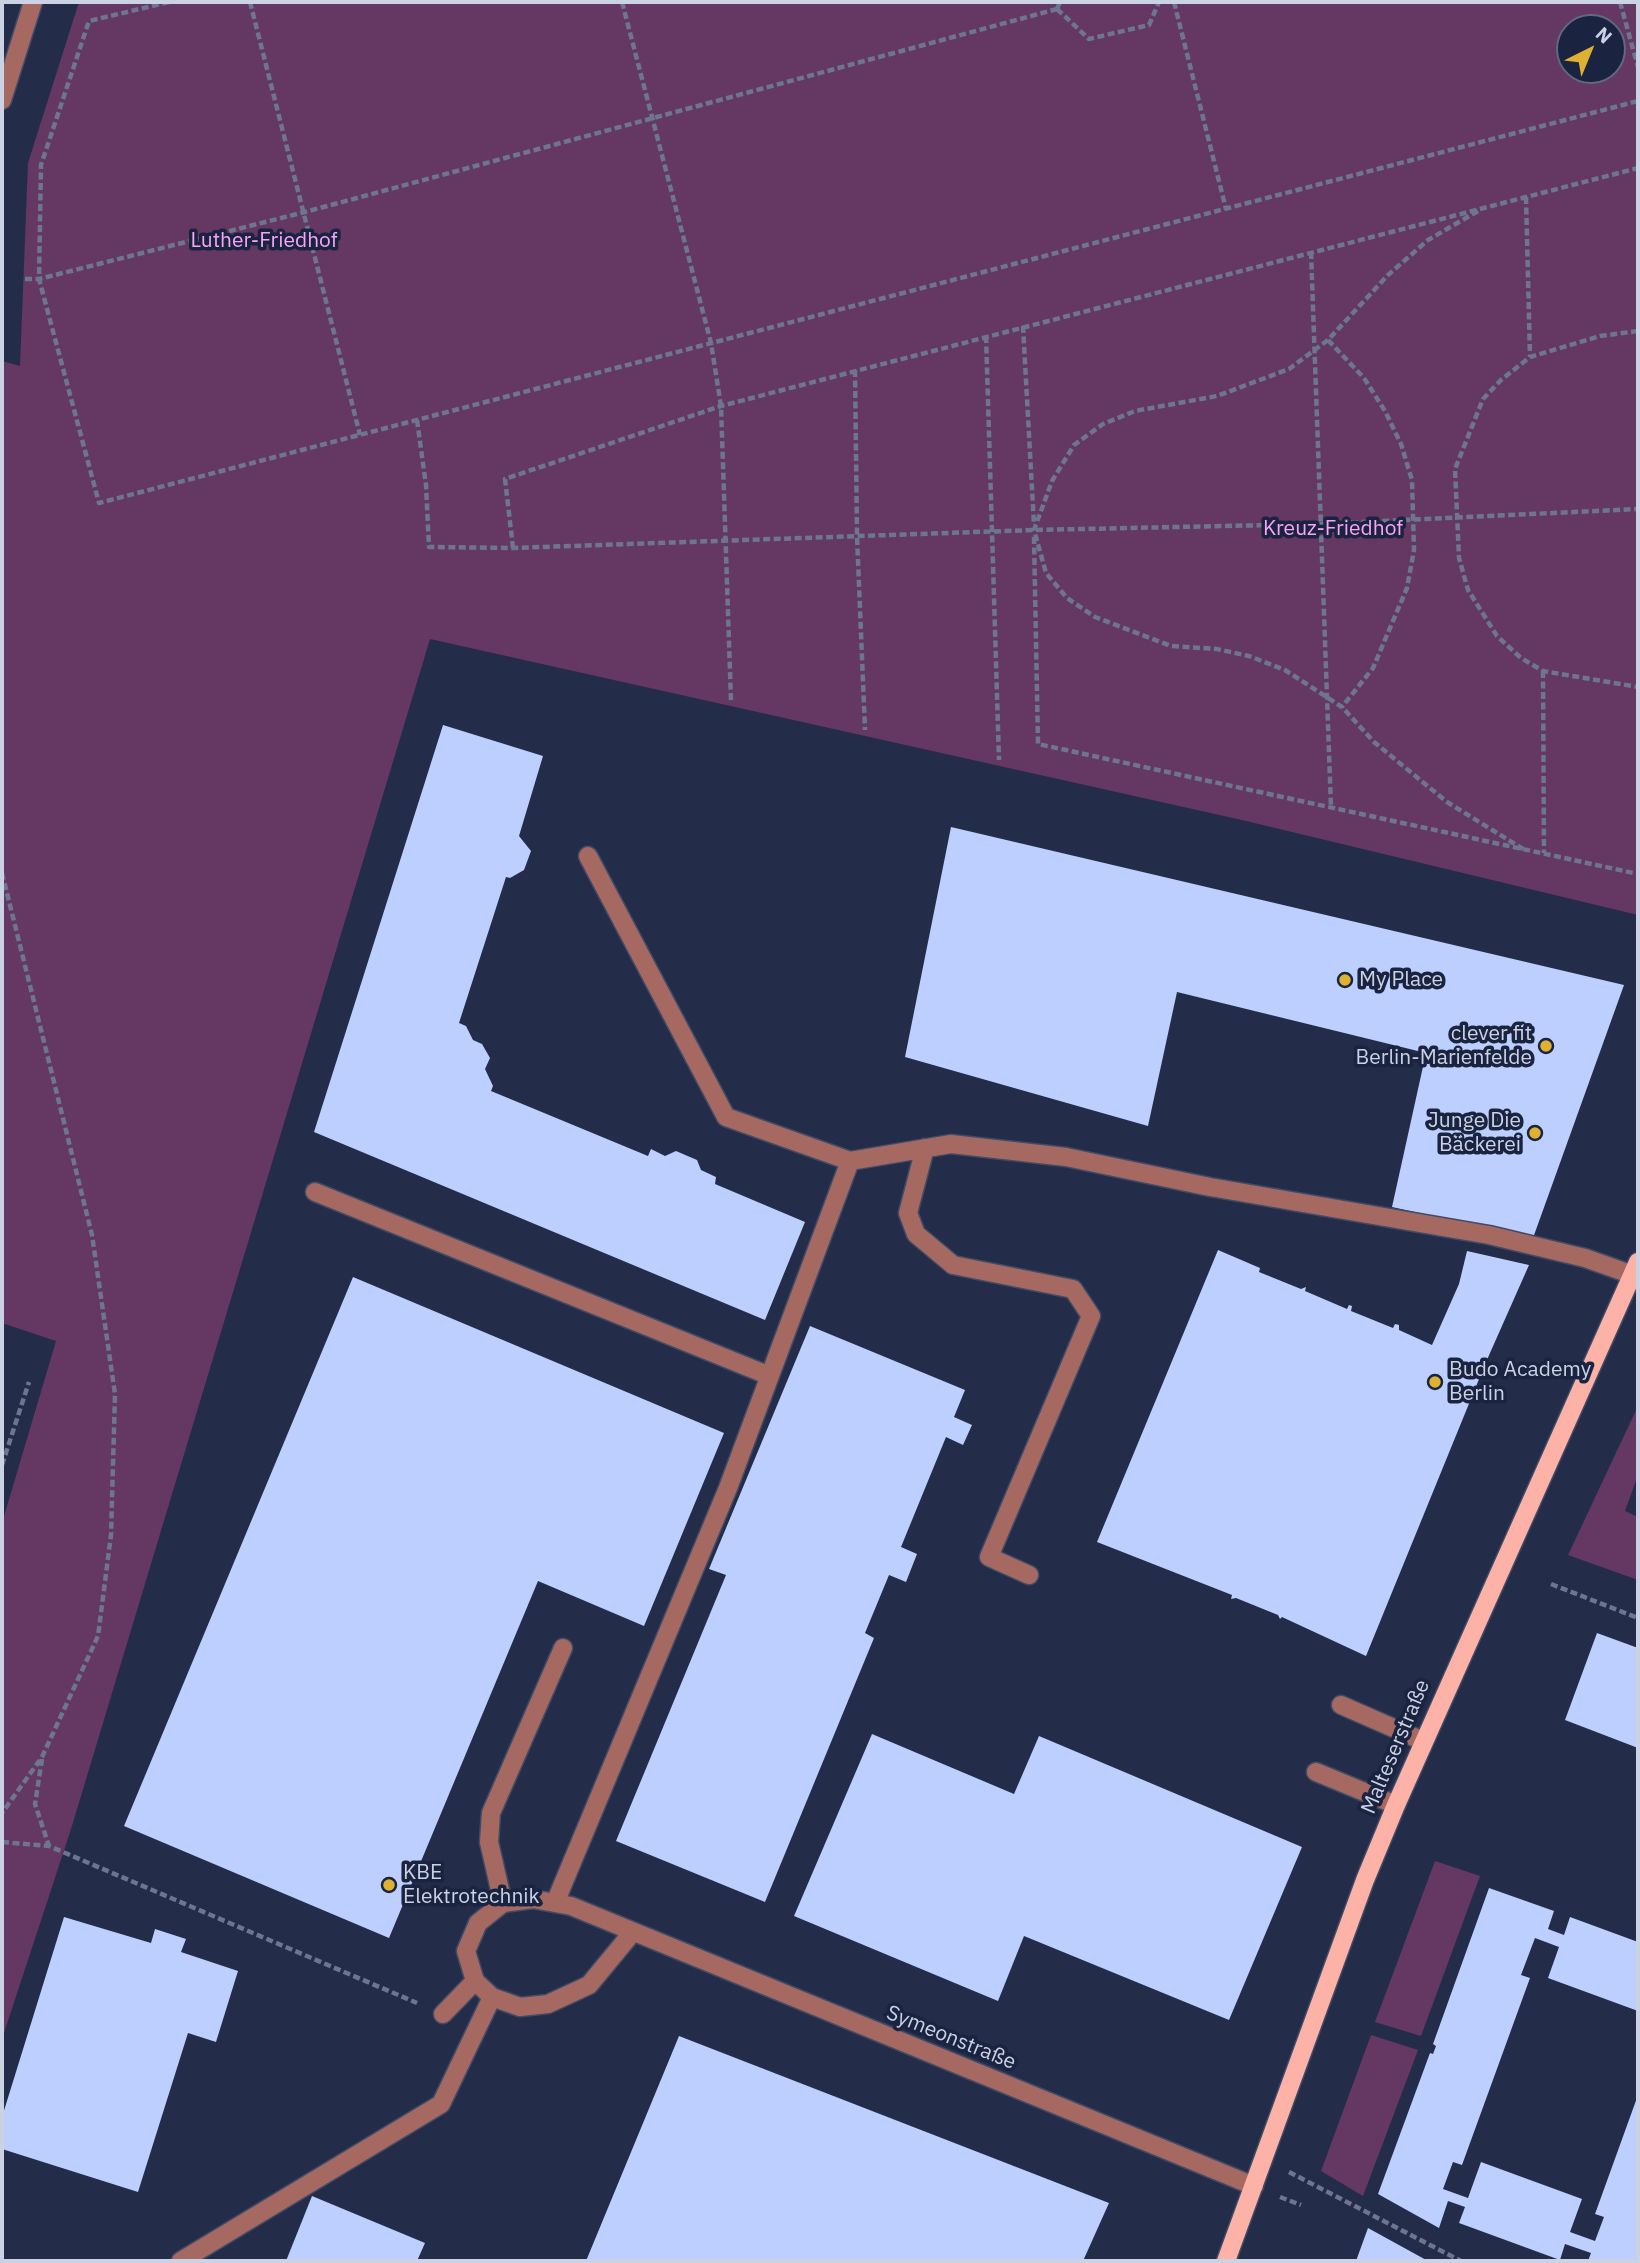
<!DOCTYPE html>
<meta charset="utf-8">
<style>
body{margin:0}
#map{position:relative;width:1640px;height:2263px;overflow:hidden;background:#232d4a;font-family:"IBM Plex Sans",sans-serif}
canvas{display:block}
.frame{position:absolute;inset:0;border:4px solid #cad2e4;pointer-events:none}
.north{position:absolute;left:1556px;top:14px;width:70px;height:70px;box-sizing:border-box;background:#1a233f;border:2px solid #606981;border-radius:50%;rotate:43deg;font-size:19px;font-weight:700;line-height:28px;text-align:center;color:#cad2e4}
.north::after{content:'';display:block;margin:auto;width:24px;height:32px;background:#deb133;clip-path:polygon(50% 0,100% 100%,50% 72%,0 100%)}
</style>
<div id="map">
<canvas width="1640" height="2263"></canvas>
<div class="frame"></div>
<div class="north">N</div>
</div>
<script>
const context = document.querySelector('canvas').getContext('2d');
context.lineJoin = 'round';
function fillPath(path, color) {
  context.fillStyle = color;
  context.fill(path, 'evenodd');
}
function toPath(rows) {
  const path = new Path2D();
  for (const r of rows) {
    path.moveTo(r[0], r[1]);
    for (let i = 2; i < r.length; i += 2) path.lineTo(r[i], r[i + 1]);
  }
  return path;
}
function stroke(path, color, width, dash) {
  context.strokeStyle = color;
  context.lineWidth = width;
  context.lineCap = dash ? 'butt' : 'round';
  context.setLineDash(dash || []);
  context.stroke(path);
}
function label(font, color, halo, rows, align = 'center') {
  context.font = font + ' "IBM Plex Sans",sans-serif';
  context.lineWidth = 7;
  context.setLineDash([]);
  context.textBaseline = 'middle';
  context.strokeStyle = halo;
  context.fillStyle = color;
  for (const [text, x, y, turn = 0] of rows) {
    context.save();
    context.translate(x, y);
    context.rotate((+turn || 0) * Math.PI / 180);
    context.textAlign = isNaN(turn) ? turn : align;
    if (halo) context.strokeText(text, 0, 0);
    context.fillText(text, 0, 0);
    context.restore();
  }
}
fillPath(toPath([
 [79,2,1638,2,1638,915,1242,820,430,639,71,1829,2,2039,2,1523,56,1341,2,1323,2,361,20,366,28,163],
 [1612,28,1612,70,1570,70,1570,28],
 [1638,1406,1638,1475,1625,1511,1638,1517,1638,1580,1568,1555],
 [1435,1861,1480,1876,1421,2036,1375,2022],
 [1371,2035,1418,2050,1363,2196,1321,2171]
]), '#643862');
fillPath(toPath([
 [443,725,543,756,519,836,531,851,524,870,510,878,506,877,459,1023,466,1026,473,1040,482,1044,490,1058,485,1069,493,1086,491,1091,648,1156,651,1149,665,1156,676,1151,697,1160,701,1170,716,1177,715,1184,805,1222,765,1320,314,1132],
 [951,827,1624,985,1533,1238,1392,1207,1426,1053,1177,992,1148,1126,905,1057],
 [1218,1250,1260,1268,1259,1272,1301,1289,1306,1287,1305,1291,1347,1309,1349,1305,1352,1306,1351,1311,1393,1328,1395,1324,1399,1325,1399,1330,1432,1345,1459,1284,1467,1251,1529,1265,1486,1362,1366,1656,1282,1617,1280,1619,1278,1615,1236,1598,1231,1599,1232,1595,1097,1542],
 [353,1277,724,1433,644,1626,538,1581,389,1938,124,1826],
 [810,1326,965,1390,954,1417,972,1425,963,1445,946,1437,901,1547,917,1554,906,1582,889,1575,865,1633,874,1638,765,1902,616,1841,726,1575,709,1569],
 [1597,1633,1638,1648,1638,1748,1565,1720],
 [872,1734,1014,1794,1039,1736,1302,1847,1229,2020,1024,1936,998,2001,794,1916],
 [1489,1888,1554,1911,1548,1929,1564,1935,1570,1917,1638,1942,1638,2011,1548,1978,1559,1947,1535,1938,1521,1975,1530,1978,1462,2165,1453,2162,1443,2189,1468,2198,1481,2162,1582,2199,1570,2232,1595,2241,1604,2217,1595,2214,1638,2095,1638,2253,1635,2261,1588,2261,1591,2253,1565,2244,1560,2260,1459,2223,1465,2207,1448,2201,1439,2228,1378,2194,1430,2053,1433,2054,1436,2046,1433,2044],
 [64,1917,151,1943,155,1929,186,1939,181,1952,238,1971,216,2042,188,2033,138,2192,2,2149,2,2117],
 [679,2036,1109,2203,1083,2261,586,2261],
 [312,2196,425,2243,417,2261,286,2261],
 [1368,2228,1428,2261,1356,2261]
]), '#bccffe');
const minor = toPath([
 [2,100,33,2],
 [925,1148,908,1213,916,1234,953,1265,1073,1289,1091,1316,989,1557,1029,1575],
 [850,1161,951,1144,1066,1157,1210,1187,1489,1235,1585,1258,1633,1275],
 [315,1192,770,1376],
 [1341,1705,1423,1741],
 [1316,1772,1396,1805],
 [503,1903,489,1842,491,1813,563,1648],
 [555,1903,728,1488,850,1161,726,1117,588,856],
 [632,1933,589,1985,548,2004,520,2007,492,1997,475,1981,466,1951,478,1923,503,1903,533,1899,571,1906,1254,2186],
 [443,2014,475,1981],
 [181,2261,441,2104,492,1997]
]);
const major = toPath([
 [1226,2261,1365,1880,1396,1805,1638,1262]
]);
stroke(minor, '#414b66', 21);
stroke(major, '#414b66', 21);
stroke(toPath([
 [169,2,89,21,41,165,39,279,99,503,1638,101],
 [250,2,360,435],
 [622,2,711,343,721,406,731,701],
 [1174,2,1226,209],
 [1620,2,1638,67],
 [1057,9,1089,39,1149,25,1159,2],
 [1057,9,1060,2],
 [1526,197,1530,357],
 [1478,211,1428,240,1388,275,1328,340,1289,369,1217,396,1135,411,1103,424,1074,445,1052,481,1034,530,1046,573,1067,598,1095,617,1171,646,1217,649,1249,656,1285,670,1342,707,1374,742,1447,802,1523,849],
 [1311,252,1331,808],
 [25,279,39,279,305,212,1057,9],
 [1023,326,1034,525],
 [1638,331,1600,336,1530,357,1501,380,1483,399,1455,469,1459,558,1468,590,1497,636,1521,658,1543,671,1638,687],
 [986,336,999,760],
 [1328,340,1364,378,1385,411,1401,444,1412,480,1414,550,1407,588,1373,668,1342,707],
 [855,370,857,536,865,730],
 [417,420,426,485,429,547,513,548,1034,530,1319,524,1638,509],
 [1034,537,1038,744,1638,874],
 [513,548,505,479,721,406,1638,168],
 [1543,671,1544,853],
 [2,873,92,1235,115,1394,111,1535,98,1636,42,1757,2,1813],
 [2,1465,29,1382],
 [1551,1584,1638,1618],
 [42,1759,35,1804,49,1846],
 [2,1842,49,1846,417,2003],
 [1289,2172,1461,2261],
 [1280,2197,1301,2205]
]), '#6d768e', 4.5, [7, 3.5]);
stroke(minor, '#a56961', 18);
stroke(major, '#fdb2a7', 18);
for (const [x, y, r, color] of [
 [1345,980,7,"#deb133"],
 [1546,1046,7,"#deb133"],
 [1535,1133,7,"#deb133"],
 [1435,1382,7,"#deb133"],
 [389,1885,7,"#deb133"]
]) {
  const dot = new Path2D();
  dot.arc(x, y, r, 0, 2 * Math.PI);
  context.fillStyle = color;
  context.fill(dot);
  stroke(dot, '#1a233f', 2.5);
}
label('21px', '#faa3f7', '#1a233f', [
 ["Luther-Friedhof",264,241],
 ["Kreuz-Friedhof",1333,529]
]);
label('21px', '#cad2e4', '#1a233f', [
 ["My Place",1359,980],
 ["clever fit",1532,1034,"right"],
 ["Berlin-Marienfelde",1532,1058,"right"],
 ["Junge Die",1521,1121,"right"],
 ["Bäckerei",1521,1145,"right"],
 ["Budo Academy",1449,1370],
 ["Berlin",1449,1394],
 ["KBE",403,1873],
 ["Elektrotechnik",403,1897]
], 'left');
label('21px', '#cad2e4', '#1a233f', [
 ["Malteserstraße",1396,1747,-67],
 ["Symeonstraße",951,2038,22]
]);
</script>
